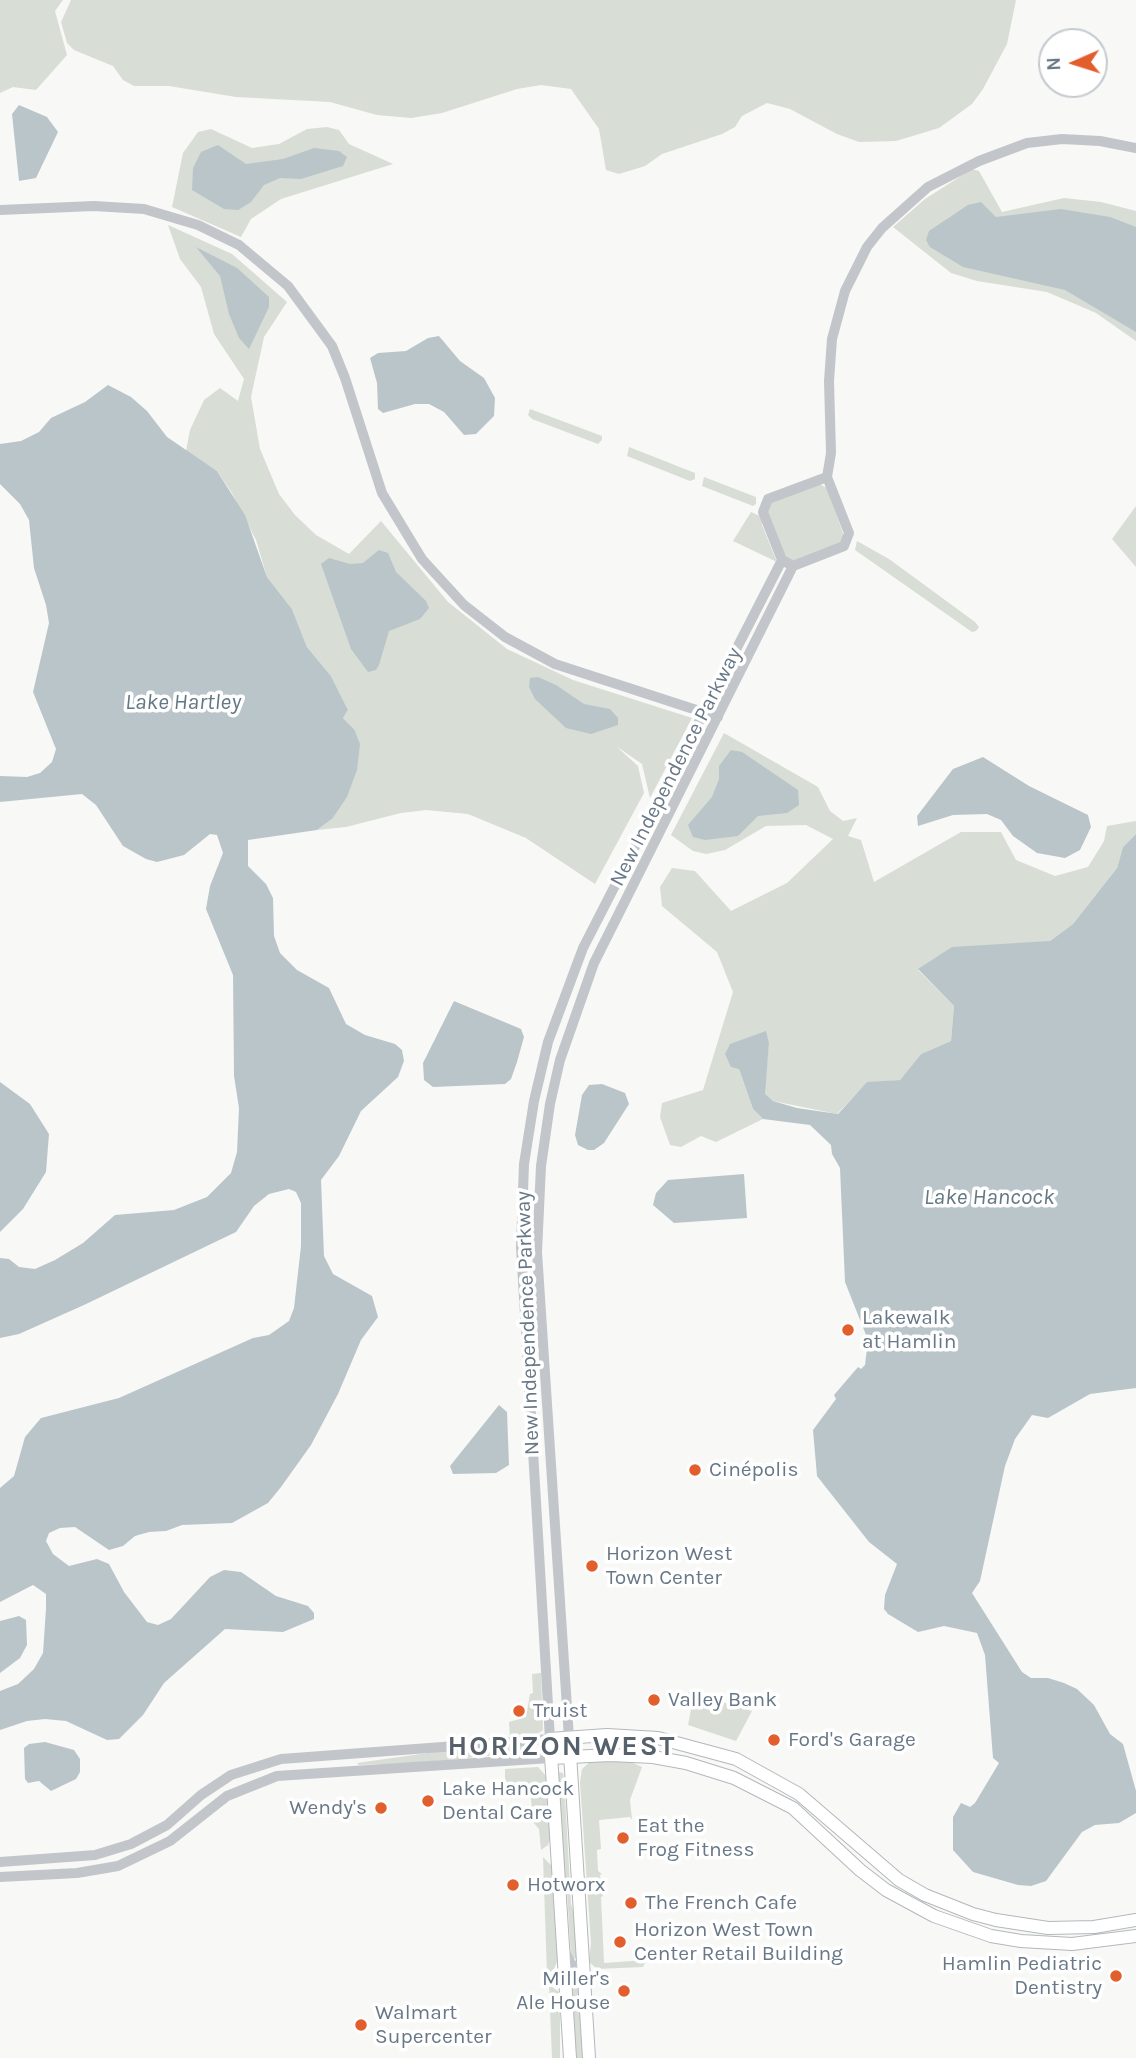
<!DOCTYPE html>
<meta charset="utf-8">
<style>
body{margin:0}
#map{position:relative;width:1136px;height:2058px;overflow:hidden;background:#f8f8f6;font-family:Karla,sans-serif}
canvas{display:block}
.north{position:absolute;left:1038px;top:28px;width:70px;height:70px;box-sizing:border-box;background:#fff;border:2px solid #c3c9cf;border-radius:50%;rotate:267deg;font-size:19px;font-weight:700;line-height:28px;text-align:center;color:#687887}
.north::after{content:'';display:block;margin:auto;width:24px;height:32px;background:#e25e2c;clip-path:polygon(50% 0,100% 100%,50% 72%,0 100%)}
</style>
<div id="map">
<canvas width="1136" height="2058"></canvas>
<div class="north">N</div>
</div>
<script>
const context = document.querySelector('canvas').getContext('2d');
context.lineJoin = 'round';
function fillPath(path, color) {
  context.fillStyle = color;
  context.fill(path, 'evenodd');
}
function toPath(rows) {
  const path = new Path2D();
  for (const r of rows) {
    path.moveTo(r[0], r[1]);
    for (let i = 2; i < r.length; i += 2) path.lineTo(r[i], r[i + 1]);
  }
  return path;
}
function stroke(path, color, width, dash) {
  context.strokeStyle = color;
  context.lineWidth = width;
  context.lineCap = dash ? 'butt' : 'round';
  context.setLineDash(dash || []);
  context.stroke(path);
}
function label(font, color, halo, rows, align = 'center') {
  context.font = font + ' Karla,sans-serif';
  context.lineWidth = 7;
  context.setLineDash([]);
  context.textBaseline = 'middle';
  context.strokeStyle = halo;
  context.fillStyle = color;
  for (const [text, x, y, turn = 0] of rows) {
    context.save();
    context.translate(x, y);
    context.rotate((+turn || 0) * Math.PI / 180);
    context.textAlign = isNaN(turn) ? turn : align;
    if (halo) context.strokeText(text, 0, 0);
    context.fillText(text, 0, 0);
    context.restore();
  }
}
fillPath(toPath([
 [0,0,63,0,55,11,67,55,36,90,13,87,0,93],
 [71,0,1016,0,1007,44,983,89,972,104,939,128,896,141,859,142,837,134,790,109,767,103,742,116,735,127,722,134,662,154,645,166,619,174,606,170,599,129,571,89,541,85,517,89,442,113,411,118,377,115,330,102,236,97,169,86,134,86,123,80,113,66,74,50,67,43,61,22],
 [327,127,339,130,349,144,393,164,281,199,251,219,241,237,172,207,183,153,198,132,211,129,252,148,279,144,307,129],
 [972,169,979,171,1002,212,1064,198,1101,202,1136,211,1136,341,1096,313,1047,292,977,281,951,273,893,227,925,199],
 [168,225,232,254,287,302,264,337,251,397,260,449,279,494,295,515,316,535,349,554,381,521,448,602,507,649,573,680,692,718,650,798,642,764,616,746,638,766,644,793,595,884,526,838,468,814,426,810,401,813,346,827,317,830,332,819,354,729,343,718,348,710,331,676,307,647,292,609,267,577,256,540,232,493,217,471,186,451,190,430,204,400,220,388,238,401,244,379,214,334,201,287,180,259],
 [530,409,602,436,602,440,598,444,532,419,528,415],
 [629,447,695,473,695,479,690,481,627,456],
 [704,477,756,497,756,504,753,506,702,486],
 [819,484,827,488,844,536,842,542,796,560,790,560,784,555,768,512,770,502],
 [1136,506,1136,567,1112,539],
 [751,512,762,517,762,525,777,562,733,541],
 [857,541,889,559,975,622,979,627,976,631,972,632,855,550],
 [724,733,818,787,830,811,843,821,857,818,848,836,861,840,874,882,961,832,1001,832,1016,860,1055,876,1088,867,1104,841,1107,826,1136,821,1136,834,1123,847,1117,868,1073,924,1050,941,918,970,954,1006,951,1041,921,1054,900,1080,867,1083,837,1114,773,1101,764,1094,769,1043,765,1032,739,1069,753,1109,763,1119,716,1142,701,1136,681,1147,670,1145,660,1117,662,1103,703,1090,733,992,717,952,662,906,660,887,672,868,695,871,731,911,787,883,833,839,806,825,766,826,725,850,706,854,693,851,671,835],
 [541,1673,543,1730,534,1736,510,1738,509,1722,526,1717,530,1694,533,1693,532,1674],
 [688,1692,752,1711,736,1741,688,1725,691,1710],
 [532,1745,535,1747,532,1752,413,1763,359,1765,357,1763,449,1750],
 [592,1760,626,1760,642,1767,630,1800,632,1820,630,1817,599,1820,601,1849,597,1850,598,1871,602,1874,600,1875,603,1896,601,1897,604,1963,646,1960,643,1967,597,1969,589,1962,591,1943,580,1782,582,1769],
 [538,1767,546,1776,550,1838,548,1845,541,1850,539,1829,533,1822,530,1788,505,1782,505,1769],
 [558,1772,563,1773,564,1778,571,1904,576,1920,578,1956,575,1959,571,1957,567,1891,562,1876],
 [543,1857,552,1866,558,1959,554,1969,547,1974],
 [568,1965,579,1976,584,2058,575,2058],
 [549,1984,560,1993,560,2058,552,2058]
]), '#d8ddd5');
fillPath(toPath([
 [19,105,47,117,58,132,36,178,19,181,12,114],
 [218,145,246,164,283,159,314,148,339,151,347,157,343,166,301,179,280,178,264,185,251,202,238,210,224,209,192,190,193,168,201,152],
 [981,202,996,217,1061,209,1110,217,1136,227,1136,332,1065,290,963,267,930,247,926,240,929,231,968,205],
 [196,247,237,268,269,297,269,307,249,349,239,338,229,314,220,276],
 [439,336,460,361,484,378,495,398,494,416,476,434,464,435,444,412,429,404,415,404,383,413,378,409,377,383,370,358,378,353,406,351,428,338],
 [108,385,131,397,147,411,167,437,217,471,245,515,267,577,292,609,307,647,331,676,348,710,343,718,354,729,360,744,357,770,347,797,332,819,317,830,248,840,248,866,266,884,273,898,274,936,280,953,297,970,329,988,346,1024,365,1035,395,1044,402,1050,404,1061,398,1077,361,1111,339,1156,321,1180,324,1256,333,1274,372,1296,378,1317,361,1340,338,1394,311,1445,281,1487,268,1503,232,1523,182,1525,166,1531,149,1532,135,1536,123,1546,109,1550,75,1527,60,1528,49,1533,46,1541,53,1554,69,1566,97,1559,109,1564,124,1592,147,1622,158,1625,171,1619,210,1577,224,1570,241,1572,276,1596,308,1606,314,1613,314,1619,283,1632,225,1629,164,1683,143,1715,119,1739,107,1740,66,1721,45,1719,27,1721,0,1730,0,1691,18,1684,34,1669,43,1653,46,1609,46,1594,33,1585,0,1602,0,1488,14,1476,25,1437,41,1418,119,1398,253,1338,269,1335,289,1321,294,1308,301,1246,301,1203,296,1192,289,1189,269,1194,254,1206,236,1232,84,1305,19,1334,0,1338,0,1082,30,1104,49,1134,46,1172,23,1209,0,1232,0,1258,9,1259,19,1267,35,1269,55,1260,83,1243,115,1215,174,1210,207,1197,231,1173,237,1152,239,1108,234,1076,233,975,206,909,210,886,223,853,217,835,210,834,184,855,157,862,146,859,123,846,96,805,82,794,0,802,0,776,27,777,40,773,52,762,56,749,33,692,49,623,46,605,34,568,29,520,20,504,0,484,0,444,21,441,39,432,51,418,85,402],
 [379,550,388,553,396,572,426,601,429,608,420,619,389,631,379,665,376,670,368,672,351,649,321,564,329,558,350,564,363,563],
 [538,677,556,685,584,704,610,709,618,718,618,725,591,734,566,728,535,699,529,687,530,678],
 [731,750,742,752,798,790,799,805,787,813,758,816,738,836,705,840,693,837,688,825,712,797,719,779,719,766],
 [983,757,1029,786,1088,815,1091,827,1080,850,1065,858,1037,853,1013,836,1001,820,987,814,953,815,918,826,917,816,953,769],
 [1136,834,1136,1388,1090,1394,1048,1418,1032,1415,1015,1439,1005,1466,980,1581,972,1593,1022,1672,1031,1678,1048,1678,1064,1683,1077,1689,1094,1705,1110,1734,1123,1744,1136,1791,1136,1813,1119,1823,1095,1825,1082,1832,1046,1881,1031,1886,1018,1885,973,1872,953,1850,953,1817,961,1803,970,1807,975,1803,999,1763,993,1758,985,1655,977,1633,944,1626,918,1632,888,1614,884,1609,885,1595,897,1564,869,1542,817,1476,813,1430,836,1399,834,1395,858,1367,861,1369,865,1365,868,1340,845,1282,840,1168,832,1154,831,1145,810,1125,763,1119,753,1109,739,1069,731,1067,725,1054,730,1044,766,1031,769,1043,765,1094,773,1101,797,1108,838,1114,867,1082,900,1080,921,1054,951,1041,954,1006,918,969,952,947,1050,941,1073,924,1117,868,1123,847],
 [454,1001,521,1029,524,1037,517,1062,511,1079,505,1084,433,1087,424,1080,423,1063],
 [602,1084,625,1093,629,1104,604,1143,594,1150,588,1150,578,1145,575,1135,582,1095,589,1085],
 [744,1174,747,1218,674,1223,653,1205,656,1193,668,1180],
 [499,1405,507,1412,509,1465,496,1473,453,1474,450,1466],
 [19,1616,26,1620,27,1645,20,1658,0,1673,0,1621],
 [45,1742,74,1750,80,1759,80,1772,76,1779,51,1791,39,1781,28,1783,25,1779,24,1748,29,1744]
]), '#bac5ca');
const major = toPath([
 [569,1738,589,2058],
 [551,1758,610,1755,653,1757,686,1763,734,1778,793,1808,860,1870,886,1890,934,1916,991,1936,1021,1941,1072,1944,1136,1936],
 [570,2058,550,1739,607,1735,658,1738,736,1759,799,1794,899,1880,925,1895,973,1914,996,1920,1048,1928,1094,1927,1136,1920]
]);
stroke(major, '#b3b8bc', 14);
stroke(toPath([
 [0,210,94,206,144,209,198,225,239,245,288,286,332,346,345,378,382,493,422,559,464,605,505,637,555,664,718,717],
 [827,477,831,453,829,381,832,339,845,291,867,247,882,228,928,187,979,161,1027,143,1062,139,1100,141,1136,148],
 [827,477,849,533,844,546,793,566,782,560,763,512,768,499,827,477],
 [569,1738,537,1252,541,1166,550,1104,560,1060,594,963,793,566],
 [0,1862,95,1855,131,1844,167,1825,201,1795,231,1775,281,1759,550,1739,521,1247,524,1164,534,1101,548,1042,583,948,782,560],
 [0,1877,77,1873,118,1866,170,1841,227,1796,277,1776,551,1758],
 [565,1952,571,1964,584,1972]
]), '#c2c6ca', 10);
stroke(major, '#fff', 12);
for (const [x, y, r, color] of [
 [848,1330,7,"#e25e2c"],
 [695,1470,7,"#e25e2c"],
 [592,1566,7,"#e25e2c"],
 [654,1700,7,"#e25e2c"],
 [519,1711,7,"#e25e2c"],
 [774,1740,7,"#e25e2c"],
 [428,1801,7,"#e25e2c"],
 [381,1808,7,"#e25e2c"],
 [623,1838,7,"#e25e2c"],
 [513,1885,7,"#e25e2c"],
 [631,1903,7,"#e25e2c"],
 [620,1942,7,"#e25e2c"],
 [1116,1976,7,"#e25e2c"],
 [624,1991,7,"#e25e2c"],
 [361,2025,7,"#e25e2c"]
]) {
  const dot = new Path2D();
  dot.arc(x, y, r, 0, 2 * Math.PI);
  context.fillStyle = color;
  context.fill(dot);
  stroke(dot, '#fff', 2.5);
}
label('21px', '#687887', '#fff', [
 ["New Independence Parkway",676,767,-63],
 ["New Independence Parkway",528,1323,-92]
]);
label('21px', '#687887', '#fff', [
 ["Lakewalk",862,1318],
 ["at Hamlin",862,1342],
 ["Cinépolis",709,1470],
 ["Horizon West",606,1554],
 ["Town Center",606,1578],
 ["Valley Bank",668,1700],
 ["Truist",533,1711],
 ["Ford's Garage",788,1740],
 ["Lake Hancock",442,1789],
 ["Dental Care",442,1813],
 ["Wendy's",367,1808,"right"],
 ["Eat the",637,1826],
 ["Frog Fitness",637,1850],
 ["Hotworx",527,1885],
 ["The French Cafe",645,1903],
 ["Horizon West Town",634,1930],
 ["Center Retail Building",634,1954],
 ["Hamlin Pediatric",1102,1964,"right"],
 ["Dentistry",1102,1988,"right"],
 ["Miller's",610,1979,"right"],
 ["Ale House",610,2003,"right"],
 ["Walmart",375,2013],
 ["Supercenter",375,2037]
], 'left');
label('italic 23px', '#637882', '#fff', [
 ["Lake Hartley",183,702],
 ["Lake Hancock",989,1197]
]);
context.letterSpacing = '2px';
label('bold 28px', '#56616c', '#fff', [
 ["HORIZON WEST",562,1747]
]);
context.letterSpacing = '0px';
</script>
